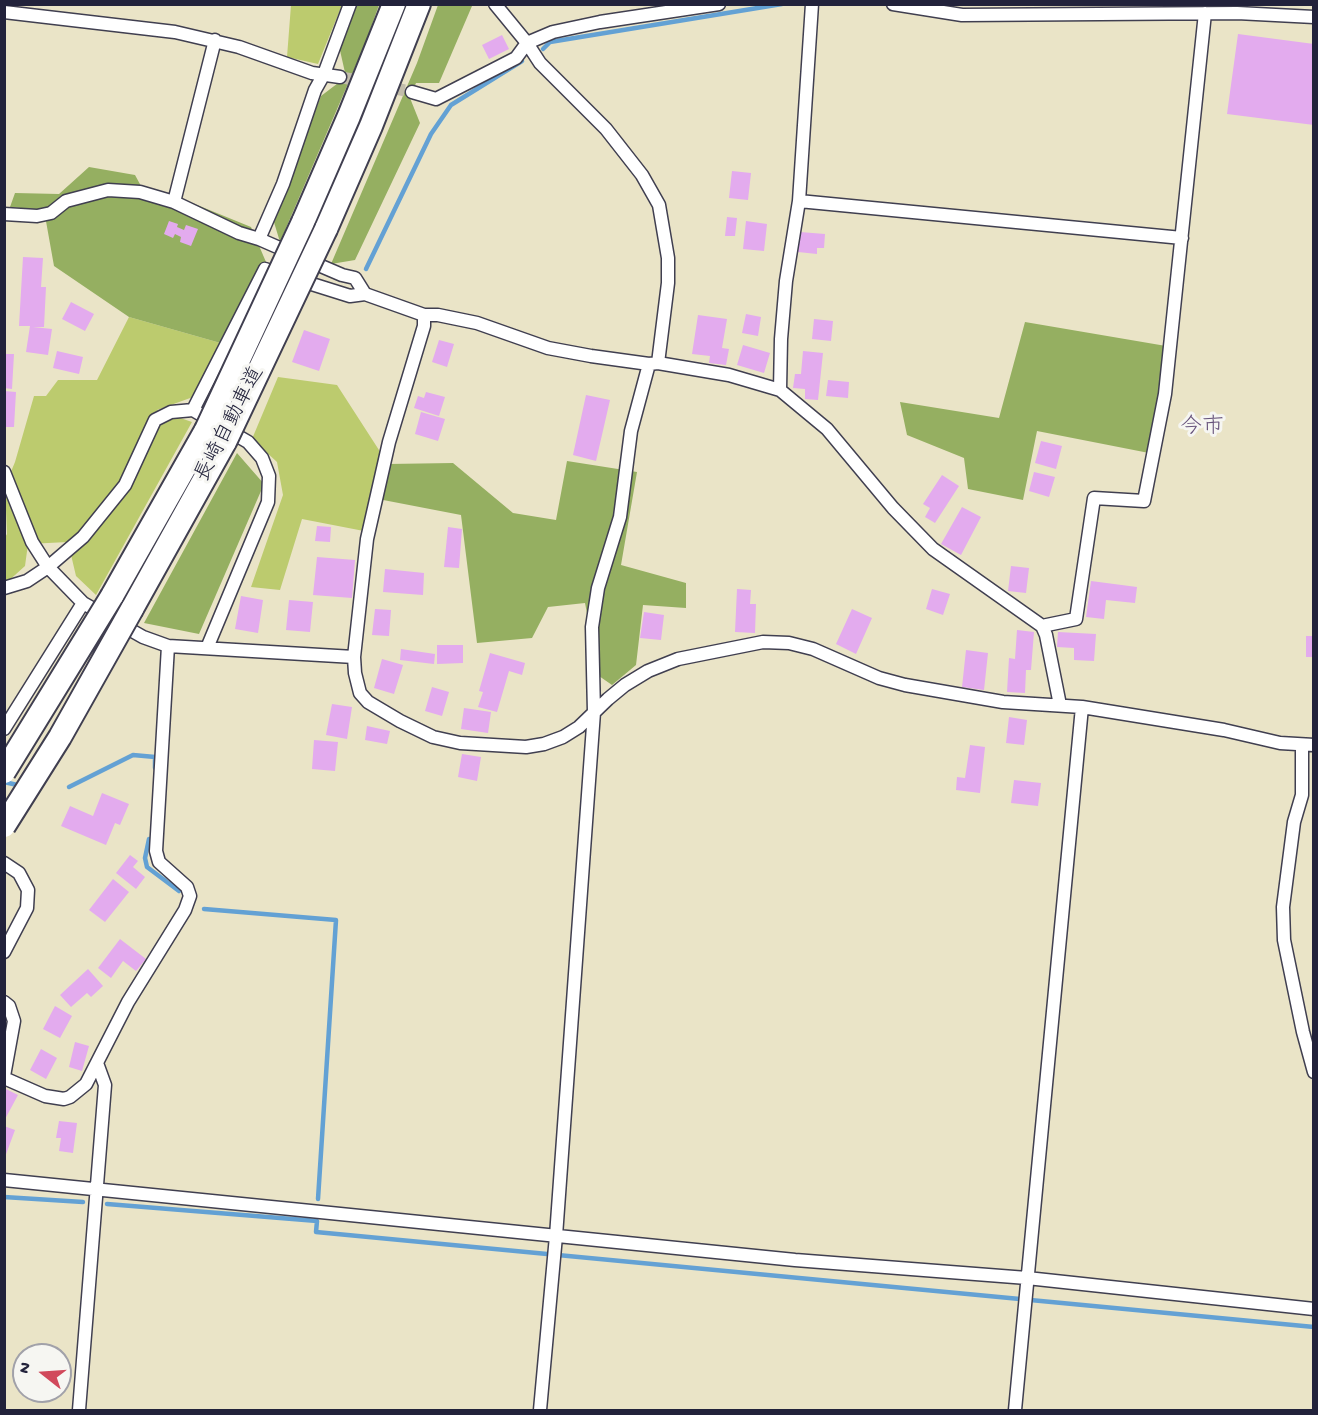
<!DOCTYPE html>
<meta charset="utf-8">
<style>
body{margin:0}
#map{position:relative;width:1318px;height:1415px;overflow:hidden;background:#eae4c7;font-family:"Gochi Hand",sans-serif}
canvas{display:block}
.frame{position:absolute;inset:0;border:6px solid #22223b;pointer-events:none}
.north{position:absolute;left:12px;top:1343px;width:60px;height:60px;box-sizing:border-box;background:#f6f6f2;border:2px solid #a1a1a9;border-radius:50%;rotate:287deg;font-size:16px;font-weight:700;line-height:24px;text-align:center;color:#22223b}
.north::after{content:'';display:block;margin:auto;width:21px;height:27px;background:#d1495b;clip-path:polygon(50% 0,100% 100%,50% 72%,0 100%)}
</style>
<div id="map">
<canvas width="1318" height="1415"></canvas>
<div class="frame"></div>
<div class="north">N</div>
</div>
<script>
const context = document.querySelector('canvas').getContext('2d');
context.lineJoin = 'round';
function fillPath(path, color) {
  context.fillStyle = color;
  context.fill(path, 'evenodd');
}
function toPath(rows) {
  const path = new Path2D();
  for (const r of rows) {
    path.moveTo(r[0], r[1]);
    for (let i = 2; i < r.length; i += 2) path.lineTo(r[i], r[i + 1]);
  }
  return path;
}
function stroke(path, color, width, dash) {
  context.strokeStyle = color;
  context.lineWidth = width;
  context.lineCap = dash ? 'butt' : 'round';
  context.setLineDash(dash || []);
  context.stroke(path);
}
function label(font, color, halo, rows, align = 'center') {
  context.font = font + ' "Gochi Hand","Klee One",sans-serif';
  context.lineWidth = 6;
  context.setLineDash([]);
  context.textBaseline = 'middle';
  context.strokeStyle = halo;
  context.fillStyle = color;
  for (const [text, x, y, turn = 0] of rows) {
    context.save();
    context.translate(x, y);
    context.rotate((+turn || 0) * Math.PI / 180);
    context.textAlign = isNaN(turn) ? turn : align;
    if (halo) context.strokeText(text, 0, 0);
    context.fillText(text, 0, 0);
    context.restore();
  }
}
fillPath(toPath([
 [291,5,342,5,318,64,287,57],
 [129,317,224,344,193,397,157,410,192,422,96,595,76,576,68,542,28,544,25,566,5,584,4,539,7,534,5,486,15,462,34,396,46,396,58,380,97,380],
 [278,377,337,385,388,464,369,532,302,519,280,590,251,587,283,495,277,462,252,439]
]), '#bccb6e');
fillPath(toPath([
 [356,5,379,5,365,44,280,242,273,219,321,96,346,77,339,46],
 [438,5,472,6,439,83,416,83,410,98,420,123,355,260,331,264,417,63],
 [89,167,135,175,141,186,180,198,251,227,266,262,224,344,129,317,54,266,44,210,10,207,15,193,59,194],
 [1025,322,1166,346,1149,453,1037,431,1023,500,968,489,964,458,907,435,900,402,999,418],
 [237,453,264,484,199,634,144,623],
 [567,461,637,472,621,565,686,583,686,608,643,605,636,665,612,685,599,676,585,603,548,607,532,638,477,643,461,515,378,499,388,464,453,463,513,513,556,520]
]), '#95af61');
stroke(toPath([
 [543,49,550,42,782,4],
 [366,269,431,134,451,105,522,61],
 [4,782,22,786],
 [69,787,133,755,155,757,155,768],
 [149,839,145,858,147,867,179,891],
 [204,909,336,920,318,1199],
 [4,1197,83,1202],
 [107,1204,317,1221,316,1232,1314,1327]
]), '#63a1d4', 4.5);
fillPath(toPath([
 [1238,34,1314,44,1314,125,1227,114],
 [502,35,509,49,489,59,482,45],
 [732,171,751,173,748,200,729,198],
 [727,217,737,218,735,236,725,236],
 [169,221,178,224,177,227,184,230,186,225,198,229,191,246,180,242,181,237,175,234,173,238,164,234],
 [746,221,767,224,764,251,743,249],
 [800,232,825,234,824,248,817,248,817,254,798,252],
 [23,257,43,258,41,287,46,287,44,327,33,327,52,329,48,355,26,352,30,326,19,326],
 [71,302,94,314,85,331,62,319],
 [746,314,761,317,758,336,742,333],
 [698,315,727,319,722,348,729,349,726,365,709,363,710,356,692,354],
 [814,319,833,321,831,341,812,339],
 [304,330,330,339,319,371,292,362],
 [439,340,454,344,447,367,432,362],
 [743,345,770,353,764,373,737,365],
 [57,351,83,357,79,374,53,368],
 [803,351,823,353,818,400,805,399,805,389,793,388,795,374,801,374],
 [4,354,14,354,12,389,4,388],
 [828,380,849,382,848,398,826,396],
 [4,391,16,392,14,427,4,427],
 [426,392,445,397,439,416,414,408,418,396,424,398],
 [586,395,610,400,596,461,573,455],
 [421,412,445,419,438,441,415,434],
 [1041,441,1062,446,1056,469,1035,463],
 [1034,472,1055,477,1049,497,1029,491],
 [942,475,959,486,935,523,925,517,930,508,923,504],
 [962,507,981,517,961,555,941,544],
 [317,526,331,527,330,542,315,541],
 [448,527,462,529,459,568,444,567],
 [317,557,355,560,352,598,313,595],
 [1011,566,1029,568,1026,593,1008,591],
 [385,569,424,573,423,595,383,592],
 [1091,581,1137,587,1135,603,1106,600,1104,619,1086,617],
 [737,589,751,590,750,604,756,604,755,633,735,632],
 [932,589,950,594,943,615,926,609],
 [241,596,263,600,258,633,235,629],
 [289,600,313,602,310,632,286,630],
 [375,609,391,610,389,636,372,635],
 [852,609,872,618,856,654,836,644],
 [644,612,664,615,661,640,640,638],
 [1017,630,1034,632,1031,670,1026,670,1025,693,1007,692,1009,658,1015,659],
 [1058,632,1096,634,1094,661,1074,660,1074,648,1057,647],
 [1306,636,1314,636,1314,657,1306,657],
 [437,645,463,645,463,663,437,664],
 [401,649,435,654,434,664,400,660],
 [966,650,988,653,984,690,962,687],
 [490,653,525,663,522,675,509,671,497,712,478,707,483,692,479,691],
 [382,659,403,665,394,694,374,688],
 [432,687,449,692,442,716,425,711],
 [332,704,352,707,347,739,326,735],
 [464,708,491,712,488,733,461,729],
 [1009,717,1027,720,1024,745,1006,743],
 [367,726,390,731,387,744,365,740],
 [314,740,338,742,335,771,312,769],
 [970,745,985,747,980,793,956,790,957,777,965,778],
 [462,754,481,757,477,781,458,777],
 [1014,780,1041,783,1038,806,1011,803],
 [102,793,129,804,120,825,115,823,106,845,61,826,70,806,93,816],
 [130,855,138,861,133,867,145,877,136,889,116,873],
 [113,879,129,892,105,922,89,910],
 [120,939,146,959,136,971,123,961,111,978,98,968],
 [88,969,103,986,91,997,87,993,71,1007,60,995],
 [55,1006,72,1016,60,1038,43,1029],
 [75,1042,89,1046,82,1071,69,1067],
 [41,1049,57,1058,46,1079,30,1070],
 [4,1088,18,1095,4,1121],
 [59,1121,77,1123,73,1153,59,1151,61,1138,56,1138],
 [4,1126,15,1130,5,1157,4,1157]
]), '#e3abee');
stroke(toPath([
 [340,77,412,92]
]), '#c2bdab', 12, [12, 6]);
const minor = toPath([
 [495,4,527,43,540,63,606,129,642,175,659,205,668,258,668,283,658,363],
 [893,4,962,15,1237,13,1314,17],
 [4,12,175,32,239,47,312,73,340,77],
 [412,92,436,99,516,58,527,43,553,32,600,22,719,4],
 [799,201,1182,238],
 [174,202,215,40],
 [4,214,37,216,51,213,66,201,108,190,140,192,174,202,239,233,259,239,291,253],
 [259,239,283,184,315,90,324,74,350,4],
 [307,260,342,275,355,278,365,294,424,315,438,315,477,323,548,348,591,356,649,364,658,363,729,375,780,390,827,429,893,508,933,549,1042,626,1046,635,1060,705],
 [299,280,350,296,365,294],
 [780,390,781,339,786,281,799,201,812,4],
 [193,410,265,269,282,275],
 [4,472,32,542,48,567,83,603,143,637,168,646,354,657,355,673,360,693,368,702,400,721,433,737,460,743,526,747,544,744,563,737,579,727,608,699,625,685,648,671,678,659,763,642,789,643,813,649,879,678,905,685,1003,702,1082,707,1224,730,1280,743,1314,745],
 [4,588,27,581,48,567,83,537,125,485,155,420,171,412,193,410,248,442,262,458,269,476,268,502,207,648],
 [1042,626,1076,619,1094,498,1144,501,1165,394,1205,13],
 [354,657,367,539,389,442,424,326,424,315],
 [4,729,83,603],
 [1302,745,1302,795,1294,822,1283,907,1284,940,1303,1032,1314,1072],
 [4,863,19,873,28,890,27,908,4,952],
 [4,1002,9,1006,14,1021,4,1076],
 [4,1078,45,1096,64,1099,70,1097,86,1084,128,1002,185,910,190,896,187,887,159,862,156,851,168,646],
 [4,1180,795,1260,1027,1278,1314,1309],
 [79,1410,105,1085,97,1063],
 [540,1410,556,1236,594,712,592,627,598,588,620,517,631,431,649,364],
 [1015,1410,1082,707]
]);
const motorway = toPath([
 [303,222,349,116,394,4],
 [326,229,371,126,419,4],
 [112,596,206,430],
 [132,609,225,442]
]);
stroke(minor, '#403f50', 15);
stroke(motorway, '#403f50', 26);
stroke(minor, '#fff', 12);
stroke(motorway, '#fff', 22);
const motorwayBridge = toPath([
 [206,430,303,222],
 [225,442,326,229],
 [4,772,112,596],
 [4,826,60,737,132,609]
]);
stroke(motorwayBridge, '#403f50', 26, []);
stroke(motorwayBridge, '#fff', 22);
label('21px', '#22223b', '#f6f6f2', [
 ["長崎自動車道",231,425,-63]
]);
label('22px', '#66527a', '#f6f6f2', [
 ["今市",1202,429]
]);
</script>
